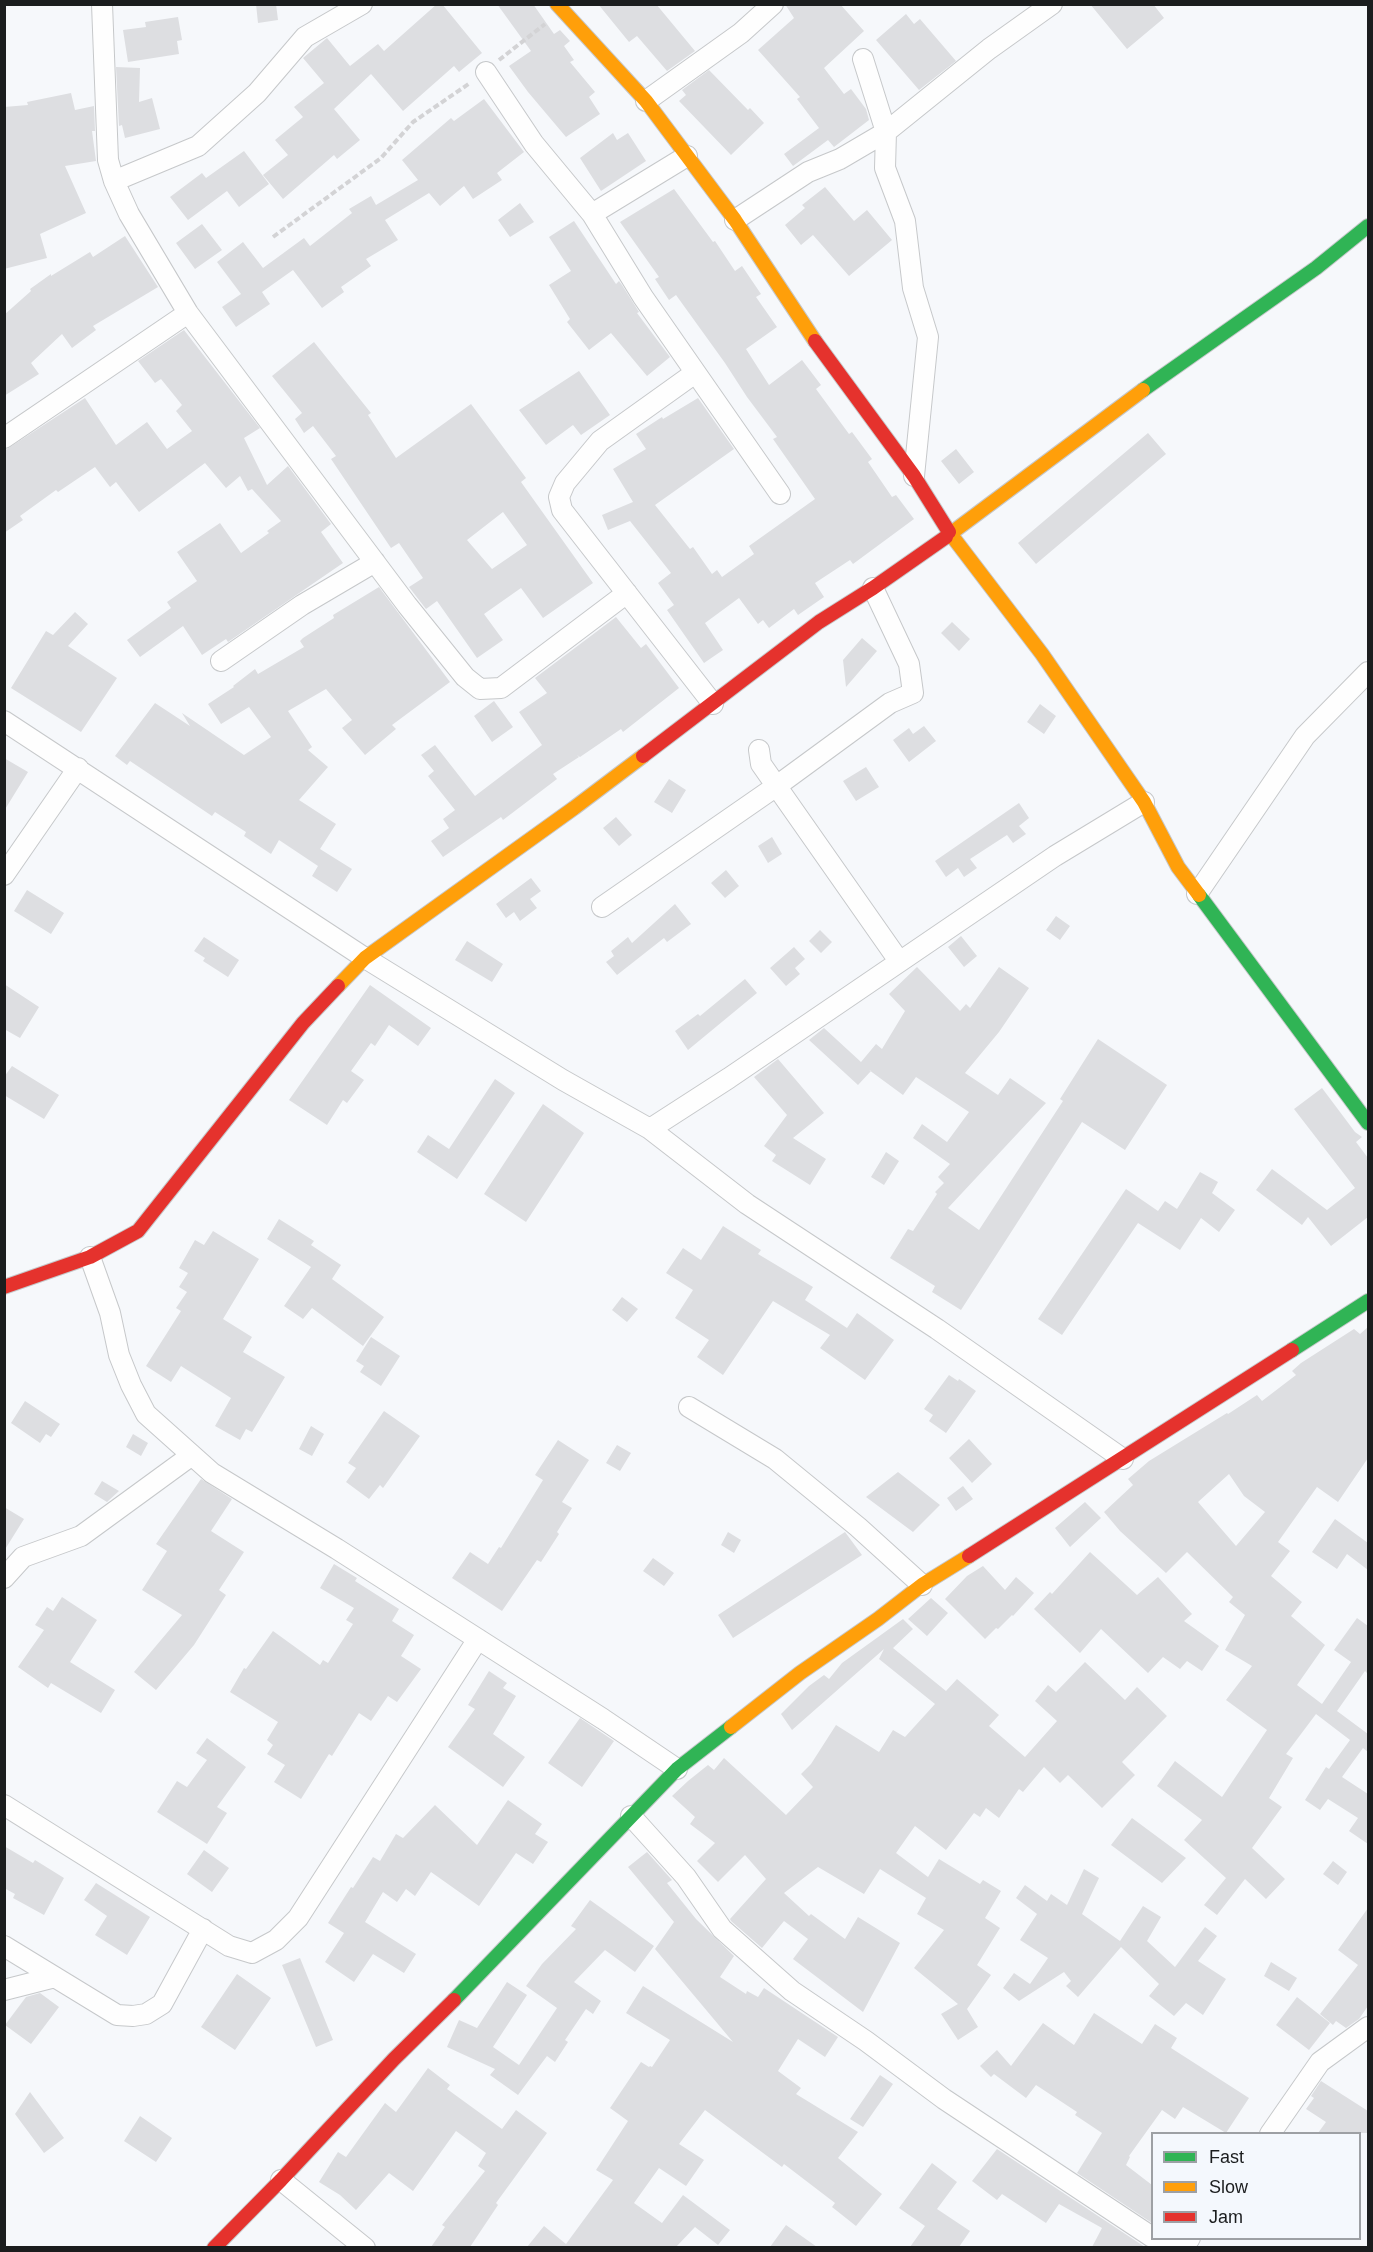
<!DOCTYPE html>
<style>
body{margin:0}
#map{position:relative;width:1373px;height:2252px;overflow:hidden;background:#f6f8fb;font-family:Helvetica,sans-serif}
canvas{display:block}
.frame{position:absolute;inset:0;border:6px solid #1b1d1e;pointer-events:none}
.legend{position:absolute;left:1151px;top:2132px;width:210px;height:108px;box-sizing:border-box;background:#f4f8fd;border:2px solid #9da0a4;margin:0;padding:8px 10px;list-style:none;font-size:18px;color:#1b1d1e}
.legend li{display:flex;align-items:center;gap:12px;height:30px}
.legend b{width:30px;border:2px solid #9da0a4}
</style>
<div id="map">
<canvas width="1373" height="2252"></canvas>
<div class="frame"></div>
<ul class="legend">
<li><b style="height:8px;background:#30b455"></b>Fast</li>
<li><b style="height:8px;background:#ff9f0a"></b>Slow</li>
<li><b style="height:8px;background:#e5322d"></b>Jam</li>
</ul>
</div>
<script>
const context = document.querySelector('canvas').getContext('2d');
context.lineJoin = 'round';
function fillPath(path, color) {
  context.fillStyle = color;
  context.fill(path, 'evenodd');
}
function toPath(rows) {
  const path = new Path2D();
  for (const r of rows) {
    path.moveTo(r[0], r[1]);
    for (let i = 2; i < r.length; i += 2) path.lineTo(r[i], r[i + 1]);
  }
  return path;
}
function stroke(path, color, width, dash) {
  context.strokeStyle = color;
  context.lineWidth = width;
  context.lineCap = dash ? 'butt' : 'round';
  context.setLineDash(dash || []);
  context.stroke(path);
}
fillPath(toPath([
 [256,4,276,4,278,20,258,23],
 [437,4,442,4,482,53,459,72,454,66,403,111,371,74,334,109,360,140,337,159,334,155,283,199,263,175,288,155,275,140,303,117,294,107,324,83,303,58,327,38,350,66,378,44,384,51],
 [497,4,533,4,554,34,560,30,570,41,564,46,574,60,570,62,595,92,589,97,600,114,566,137,528,92,509,66,531,51],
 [598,4,656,4,695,51,667,71,637,36,629,42],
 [785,4,840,4,864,31,824,68,844,94,851,89,866,109,869,120,834,147,828,140,793,166,784,154,819,128,797,99,800,97,758,50,794,18],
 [1090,4,1153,4,1164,18,1127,49],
 [906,14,914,24,920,19,956,61,919,90,876,40],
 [178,17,182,40,177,41,179,54,128,62,123,30,146,27,145,22],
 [116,67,140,68,139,102,152,98,160,129,125,138,122,125,119,126],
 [709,70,748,110,750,108,764,123,731,155,679,101,686,95,682,90],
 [71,93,75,110,94,106,95,131,92,131,96,161,65,166,86,213,40,234,47,258,4,269,4,107,28,105,27,102],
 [484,99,524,152,497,173,502,180,473,199,464,186,440,206,429,193,385,220,398,240,366,259,371,266,341,287,344,292,322,308,293,270,262,292,270,304,236,327,222,307,241,294,217,262,243,242,263,268,304,238,310,246,352,213,349,209,371,196,376,205,418,180,402,160,451,118,454,121],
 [613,133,617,140,628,133,646,161,601,191,580,158],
 [244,151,269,184,239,207,227,191,188,220,170,197,202,173,206,178],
 [825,187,854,221,867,210,892,240,849,276,813,235,801,245,785,225,805,208,802,205],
 [674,189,713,242,715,241,735,271,742,266,761,294,756,297,777,327,746,349,769,385,802,360,821,385,816,389,849,434,852,432,872,459,868,462,892,497,896,495,914,519,853,564,850,560,815,583,824,597,798,615,794,609,769,628,763,620,758,624,739,598,705,623,723,650,704,663,667,610,674,605,658,583,671,573,630,521,608,530,602,515,633,502,613,469,646,449,636,434,662,417,663,419,698,398,734,449,655,505,690,549,693,547,712,574,717,570,722,577,754,554,749,546,815,499,773,439,777,437,747,397,725,363,676,295,669,300,655,279,659,277,620,222],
 [520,203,534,222,510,237,498,220],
 [574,221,616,284,619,281,622,285,639,312,637,313,670,357,647,376,611,333,589,350,567,322,570,319,549,285,571,271,549,237],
 [202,224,222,250,195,269,176,243],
 [125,236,158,287,93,326,96,330,72,348,62,334,31,363,39,374,4,396,4,315,31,291,30,289,51,274,51,276,90,252,93,257],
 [184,330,260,428,244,438,267,485,288,466,331,524,321,532,343,563,228,642,226,639,202,655,183,626,140,657,127,640,171,608,167,602,197,581,177,552,220,523,241,553,269,533,267,531,281,521,252,489,248,491,240,476,226,488,205,463,139,512,116,482,110,487,95,467,58,492,56,490,20,516,23,520,4,533,4,451,85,398,116,445,147,422,167,449,192,431,176,411,182,405,161,379,155,383,138,361],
 [314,342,371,413,368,415,396,458,471,404,526,478,521,482,593,583,543,618,521,588,484,614,503,640,477,658,437,601,426,609,409,587,423,578,399,543,391,548,331,459,336,456,313,426,304,433,295,419,302,413,272,376],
 [503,512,527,545,492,569,467,540],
 [579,371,610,415,581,435,573,425,546,445,519,410],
 [1148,433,1166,454,1036,564,1018,543],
 [956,449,974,472,959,484,941,461],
 [379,587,450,682,392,725,396,729,365,755,342,728,352,720,326,689,288,711,312,747,308,750,328,767,299,800,336,824,320,849,352,869,337,892,312,876,318,866,279,840,271,854,244,836,246,832,215,812,212,816,130,761,127,765,115,756,155,703,190,726,182,713,244,755,271,737,249,707,221,724,208,704,234,687,233,686,255,669,258,674,304,647,300,641,303,638,334,618,333,615],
 [75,612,88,624,68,646,117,678,81,732,11,688,46,631,53,635],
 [616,617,641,648,646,644,679,688,623,732,621,729,580,757,577,755,579,757,553,774,557,779,503,820,501,817,443,857,431,841,449,828,443,819,455,810,428,776,434,771,421,755,435,745,475,796,542,745,519,712,547,693,535,678],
 [952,622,970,639,959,651,941,633],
 [862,638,877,651,846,687,843,660],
 [494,701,513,727,492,742,474,716],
 [1040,704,1056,716,1044,734,1027,722],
 [924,726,936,741,909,762,893,740,909,728,913,734],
 [4,758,28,772,4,811],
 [866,767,879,787,856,801,843,781],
 [669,779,686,790,672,813,654,802],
 [1019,803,1029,818,1019,826,1026,834,1013,843,1007,835,970,859,977,868,964,877,958,868,946,877,935,861],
 [616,817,632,835,619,846,603,828],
 [772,837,782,854,768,863,758,846],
 [726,870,739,886,725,898,711,883],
 [531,878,541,891,530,899,537,908,520,921,514,912,506,918,496,904],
 [27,890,64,913,51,934,14,911],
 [675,904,691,924,667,942,664,938,617,975,606,962,614,956,611,951,628,937,632,943],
 [1056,916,1070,926,1060,940,1046,930],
 [820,930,832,942,821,953,809,941],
 [961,936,977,956,964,967,948,947],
 [204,937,239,960,228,977,203,961,205,958,194,951],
 [467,941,503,964,492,982,455,960],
 [794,947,805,959,795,968,800,974,786,986,770,968],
 [917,967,960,1011,966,1004,970,1008,999,967,1029,988,999,1032,965,1073,998,1095,1010,1078,1046,1103,948,1208,979,1230,1063,1101,1060,1099,1098,1039,1167,1085,1125,1150,1082,1122,961,1310,932,1292,935,1286,890,1258,908,1229,913,1231,937,1194,935,1192,944,1183,938,1177,950,1164,913,1138,922,1124,947,1142,969,1112,916,1077,903,1095,869,1070,871,1071,858,1085,809,1040,824,1028,861,1062,876,1044,882,1049,905,1011,889,994],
 [745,979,757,993,688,1050,675,1031,698,1014,700,1016],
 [4,984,39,1007,20,1038,4,1029],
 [370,985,431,1028,418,1046,389,1025,375,1046,371,1043,351,1071,364,1080,347,1103,343,1100,327,1125,289,1100],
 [778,1059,824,1113,793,1138,826,1159,810,1185,772,1161,776,1155,764,1146,787,1115,754,1077],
 [12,1066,59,1095,44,1119,4,1095,4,1077],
 [495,1079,515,1093,457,1179,417,1152,428,1135,449,1149],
 [1322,1088,1355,1132,1362,1137,1356,1142,1368,1158,1368,1217,1331,1246,1308,1217,1302,1225,1256,1190,1272,1169,1327,1210,1355,1188,1294,1109],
 [543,1104,584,1133,526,1222,484,1194],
 [886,1152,899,1161,884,1185,871,1177],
 [1200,1172,1218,1182,1212,1193,1235,1210,1219,1232,1201,1218,1180,1250,1138,1223,1062,1335,1038,1319,1126,1189,1158,1211,1165,1201,1177,1209],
 [279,1219,314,1241,311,1245,341,1265,332,1279,384,1317,363,1346,312,1308,303,1319,284,1306,311,1267,267,1239],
 [723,1226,761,1250,758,1254,813,1287,805,1300,847,1328,857,1313,894,1340,865,1380,820,1348,830,1335,773,1301,723,1375,697,1357,709,1340,675,1318,693,1290,666,1273,683,1248,701,1260],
 [213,1231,259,1259,223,1319,252,1337,243,1352,285,1377,252,1432,246,1429,240,1440,215,1426,231,1398,181,1366,171,1382,146,1366,181,1311,176,1308,187,1292,179,1287,188,1273,179,1268,195,1240,204,1245],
 [622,1297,638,1309,627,1322,612,1310],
 [1368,1327,1368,1458,1338,1502,1317,1487,1278,1542,1290,1551,1271,1576,1302,1602,1291,1616,1325,1645,1297,1685,1322,1704,1351,1662,1334,1650,1357,1618,1368,1626,1368,1674,1365,1671,1337,1711,1368,1734,1368,1752,1363,1748,1342,1777,1368,1794,1368,1844,1349,1831,1358,1818,1328,1799,1320,1810,1305,1800,1326,1767,1329,1769,1350,1740,1316,1714,1286,1754,1293,1758,1269,1798,1282,1807,1252,1848,1285,1879,1266,1899,1245,1879,1217,1915,1204,1905,1226,1878,1184,1840,1202,1820,1157,1786,1175,1761,1222,1797,1267,1730,1226,1700,1252,1666,1225,1650,1245,1615,1229,1602,1233,1597,1187,1552,1166,1573,1120,1531,1104,1512,1133,1485,1128,1479,1149,1461,1227,1413,1228,1414,1257,1395,1262,1401,1296,1375,1292,1371,1301,1363,1354,1329,1360,1334],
 [1229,1474,1244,1496,1265,1512,1236,1546,1198,1502],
 [371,1337,400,1356,381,1386,360,1372,364,1366,356,1361],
 [949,1375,958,1381,959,1379,976,1391,946,1433,929,1421,933,1415,924,1409],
 [25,1401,60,1424,51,1437,46,1434,40,1443,11,1423],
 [384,1411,420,1436,383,1488,380,1485,369,1499,346,1482,356,1468,348,1463],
 [311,1426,324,1434,312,1456,299,1449],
 [133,1434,148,1443,141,1456,126,1447],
 [969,1439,992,1464,972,1483,949,1458],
 [558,1440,589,1460,562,1502,572,1508,557,1532,559,1534,541,1562,537,1560,502,1611,452,1578,470,1552,488,1564,499,1547,501,1548,543,1480,535,1475],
 [617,1445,631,1453,620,1471,606,1463],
 [898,1472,940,1505,913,1532,866,1497],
 [201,1479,232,1499,211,1531,244,1552,219,1590,226,1595,194,1645,156,1690,134,1672,182,1615,142,1590,167,1551,156,1544],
 [102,1481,119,1491,107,1502,94,1494],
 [963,1486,973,1499,956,1511,947,1498],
 [1085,1502,1101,1518,1070,1547,1055,1528],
 [4,1507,24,1519,4,1551],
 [1335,1519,1368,1543,1368,1570,1347,1554,1337,1569,1312,1552],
 [728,1532,741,1540,734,1553,721,1545],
 [845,1532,862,1555,733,1638,718,1615],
 [1090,1552,1137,1595,1158,1577,1192,1614,1184,1621,1219,1646,1202,1671,1187,1661,1180,1669,1163,1657,1148,1673,1101,1629,1080,1653,1034,1609,1050,1592,1052,1594],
 [653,1558,674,1573,664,1586,643,1571],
 [334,1564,357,1578,355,1581,399,1609,392,1621,414,1635,401,1656,421,1669,397,1702,388,1696,371,1721,359,1713,332,1756,329,1754,301,1799,274,1782,285,1765,267,1754,273,1745,267,1740,278,1722,230,1692,244,1668,246,1669,273,1631,320,1665,323,1660,328,1663,353,1624,346,1620,354,1608,320,1588],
 [983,1566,1005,1590,1016,1577,1034,1593,1013,1616,1012,1615,998,1629,996,1628,985,1639,945,1599,967,1576],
 [62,1597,97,1620,70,1662,115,1690,101,1713,51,1683,48,1688,18,1667,44,1630,35,1625,47,1607,53,1611],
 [931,1598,948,1613,927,1636,908,1619],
 [903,1619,913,1629,893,1648,946,1691,957,1679,999,1715,989,1726,1025,1757,1057,1721,1035,1701,1048,1685,1056,1692,1085,1662,1125,1700,1137,1687,1167,1716,1122,1762,1135,1775,1102,1808,1068,1775,1060,1783,1044,1767,1023,1792,1019,1789,999,1818,986,1808,980,1817,974,1813,946,1850,915,1826,896,1853,928,1877,939,1859,980,1884,983,1880,1001,1891,985,1918,1000,1928,977,1965,991,1975,967,2009,978,2027,958,2040,941,2014,958,2004,914,1968,944,1930,917,1914,926,1898,880,1869,864,1894,818,1867,784,1893,809,1916,811,1914,845,1939,858,1917,900,1943,863,2012,793,1959,808,1939,784,1921,762,1948,731,1921,730,1919,766,1879,745,1855,718,1882,697,1861,715,1843,690,1824,695,1817,672,1796,688,1781,708,1765,714,1770,724,1758,786,1815,813,1787,801,1774,811,1764,836,1725,879,1752,893,1730,905,1737,935,1704,879,1659,884,1649,792,1730,781,1714,809,1686,824,1675,829,1679,842,1663],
 [489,1671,507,1683,503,1688,516,1696,493,1734,525,1757,503,1787,448,1747,475,1709,468,1705],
 [580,1718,614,1741,582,1787,548,1763],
 [207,1738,246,1767,217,1807,227,1813,207,1844,157,1812,177,1781,187,1787,207,1760,196,1753],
 [508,1800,542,1824,535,1834,548,1842,533,1864,516,1853,479,1906,431,1872,415,1896,406,1889,397,1902,383,1892,365,1922,416,1954,404,1973,373,1954,354,1982,325,1962,344,1933,328,1923,351,1887,353,1888,373,1857,380,1861,396,1834,403,1838,435,1805,477,1845],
 [1132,1818,1186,1858,1162,1883,1111,1845],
 [4,1846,33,1863,35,1860,64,1878,44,1915,13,1898,15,1894,4,1888],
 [204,1850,229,1868,212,1892,187,1874],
 [647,1852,672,1880,667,1883,696,1919,734,1956,720,1977,746,1994,747,1991,758,1997,764,1988,838,2037,825,2057,798,2039,778,2071,801,2088,796,2094,858,2132,838,2158,882,2194,856,2226,832,2207,835,2203,784,2164,782,2167,705,2110,679,2144,704,2160,686,2186,659,2168,634,2203,662,2223,683,2195,730,2230,718,2245,695,2227,676,2247,527,2247,544,2226,566,2244,613,2180,596,2170,628,2121,610,2108,641,2062,649,2067,650,2066,652,2067,670,2040,626,2013,643,1986,733,2042,655,1949,674,1922,628,1867],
 [1333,1861,1347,1872,1338,1885,1323,1874],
 [1084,1869,1099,1878,1082,1914,1120,1941,1143,1906,1161,1917,1147,1941,1175,1967,1205,1927,1217,1936,1198,1961,1226,1979,1203,2015,1186,2003,1174,2016,1149,1996,1159,1984,1121,1947,1078,1997,1066,1986,1071,1981,1064,1972,1019,2001,1003,1988,1014,1973,1030,1984,1048,1958,1020,1940,1037,1914,1016,1898,1025,1885,1047,1901,1051,1894,1067,1905],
 [96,1883,150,1917,127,1955,95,1935,107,1916,84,1900],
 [590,1900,654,1946,635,1972,605,1950,574,1982,601,2001,593,2014,586,2009,565,2040,568,2042,555,2062,547,2056,518,2095,490,2075,495,2069,447,2047,459,2020,477,2028,507,1982,527,1995,493,2047,519,2065,557,2008,526,1986,542,1964,576,1929,571,1926],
 [1368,1908,1368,2006,1359,2019,1346,2028,1336,2021,1333,2025,1320,2014,1358,1965,1338,1950],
 [300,1958,333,2040,316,2047,282,1965],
 [1271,1962,1297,1978,1289,1991,1264,1976],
 [237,1974,271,1998,235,2050,201,2027],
 [40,1993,59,2007,31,2044,5,2025,26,1997],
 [1297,1997,1330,2023,1309,2050,1276,2025],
 [1094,2013,1142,2044,1155,2024,1177,2038,1171,2048,1249,2098,1226,2133,1183,2107,1175,2119,1162,2110,1129,2156,1130,2157,1126,2165,1152,2185,1152,2223,1077,2173,1102,2133,1075,2115,1077,2112,1036,2085,1026,2098,994,2074,991,2077,980,2066,997,2050,1011,2066,1043,2023,1074,2045],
 [428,2068,450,2085,447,2089,502,2129,516,2110,547,2133,496,2203,498,2205,470,2247,431,2247,445,2227,442,2225,485,2171,478,2166,486,2153,456,2131,413,2191,389,2173,356,2210,340,2195,319,2182,338,2152,346,2157,385,2103,396,2112],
 [880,2075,893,2084,863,2127,850,2119],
 [1321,2081,1368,2111,1368,2133,1318,2133,1326,2122,1306,2109,1314,2098,1311,2096],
 [30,2092,64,2138,44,2153,15,2114],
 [140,2116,172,2138,156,2162,124,2141],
 [997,2149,1145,2247,1147,2247,1092,2247,1102,2228,1059,2204,1046,2223,1002,2194,997,2200,972,2181],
 [932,2163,957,2182,937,2209,970,2231,959,2247,910,2247,925,2226,899,2208],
 [786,2225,817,2247,770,2247]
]), '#dddee1');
const street = toPath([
 [102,4,108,160,114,181,129,214,188,313,407,605,465,677,480,689,501,688,627,593],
 [863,59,886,132,885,168,905,221,913,288,928,337,914,476],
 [486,72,534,144,592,214,643,297,780,494],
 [646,101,741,33,773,4],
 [114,181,198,146,257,93,305,37,362,4],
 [592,214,687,156],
 [735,220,808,172,840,159,886,132,989,49,1052,4],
 [695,373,600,441,565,483,559,497,562,510,713,704],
 [4,438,188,313],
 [221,661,302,605,375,562],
 [4,721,365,958,563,1080,650,1129,747,1204,937,1329,1123,1459],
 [759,750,761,764,899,961],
 [4,875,78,768],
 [1197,894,1305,736,1368,672],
 [602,907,778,785,890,703,913,693,909,664,873,588],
 [650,1129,729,1078,1055,856,1144,802],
 [90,1257,110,1313,119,1355,131,1385,146,1414,212,1473,337,1549,603,1719,677,1769],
 [689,1407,775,1459,858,1527,922,1585],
 [4,1578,23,1557,81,1536,192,1455],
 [4,1805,229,1946,252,1953,276,1940,298,1918,478,1639],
 [631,1816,686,1877,722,1929,792,1991,866,2041,944,2099,1152,2237],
 [4,1946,117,2015,133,2016,146,2014,162,2004,203,1929],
 [4,1990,55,1977],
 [1270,2134,1320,2062,1368,2027],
 [281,2180,365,2248],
 [1156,2238,1171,2248],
 [1183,2248,1190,2238]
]);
const fast = toPath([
 [1143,390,1316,268,1368,226],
 [1199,895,1368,1123],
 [1292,1350,1368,1301],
 [454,2000,677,1769,731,1727]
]);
const slow = toPath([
 [557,4,646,101,735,220,815,341],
 [949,532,1042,654,1144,802,1178,867,1199,895],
 [946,537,1143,390],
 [338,986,365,958,574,808,643,756],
 [731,1727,800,1673,878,1619,922,1585,969,1556]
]);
const jam = toPath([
 [815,341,914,476,949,532],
 [643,756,819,622,873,588,946,537],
 [4,1287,90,1257,138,1231,303,1023,338,986],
 [969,1556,1292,1350],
 [214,2248,281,2180,394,2059,454,2000]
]);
stroke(street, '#c6c8ca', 22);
stroke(fast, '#c6c8ca', 16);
stroke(slow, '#c6c8ca', 16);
stroke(jam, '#c6c8ca', 16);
stroke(toPath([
 [499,60,545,24],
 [273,237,381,158,413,122,470,83]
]), '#d3d3d5', 4, [6, 3]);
stroke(street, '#fefefe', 20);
stroke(fast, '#30b455', 14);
stroke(slow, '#ff9f0a', 14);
stroke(jam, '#e5322d', 14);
</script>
